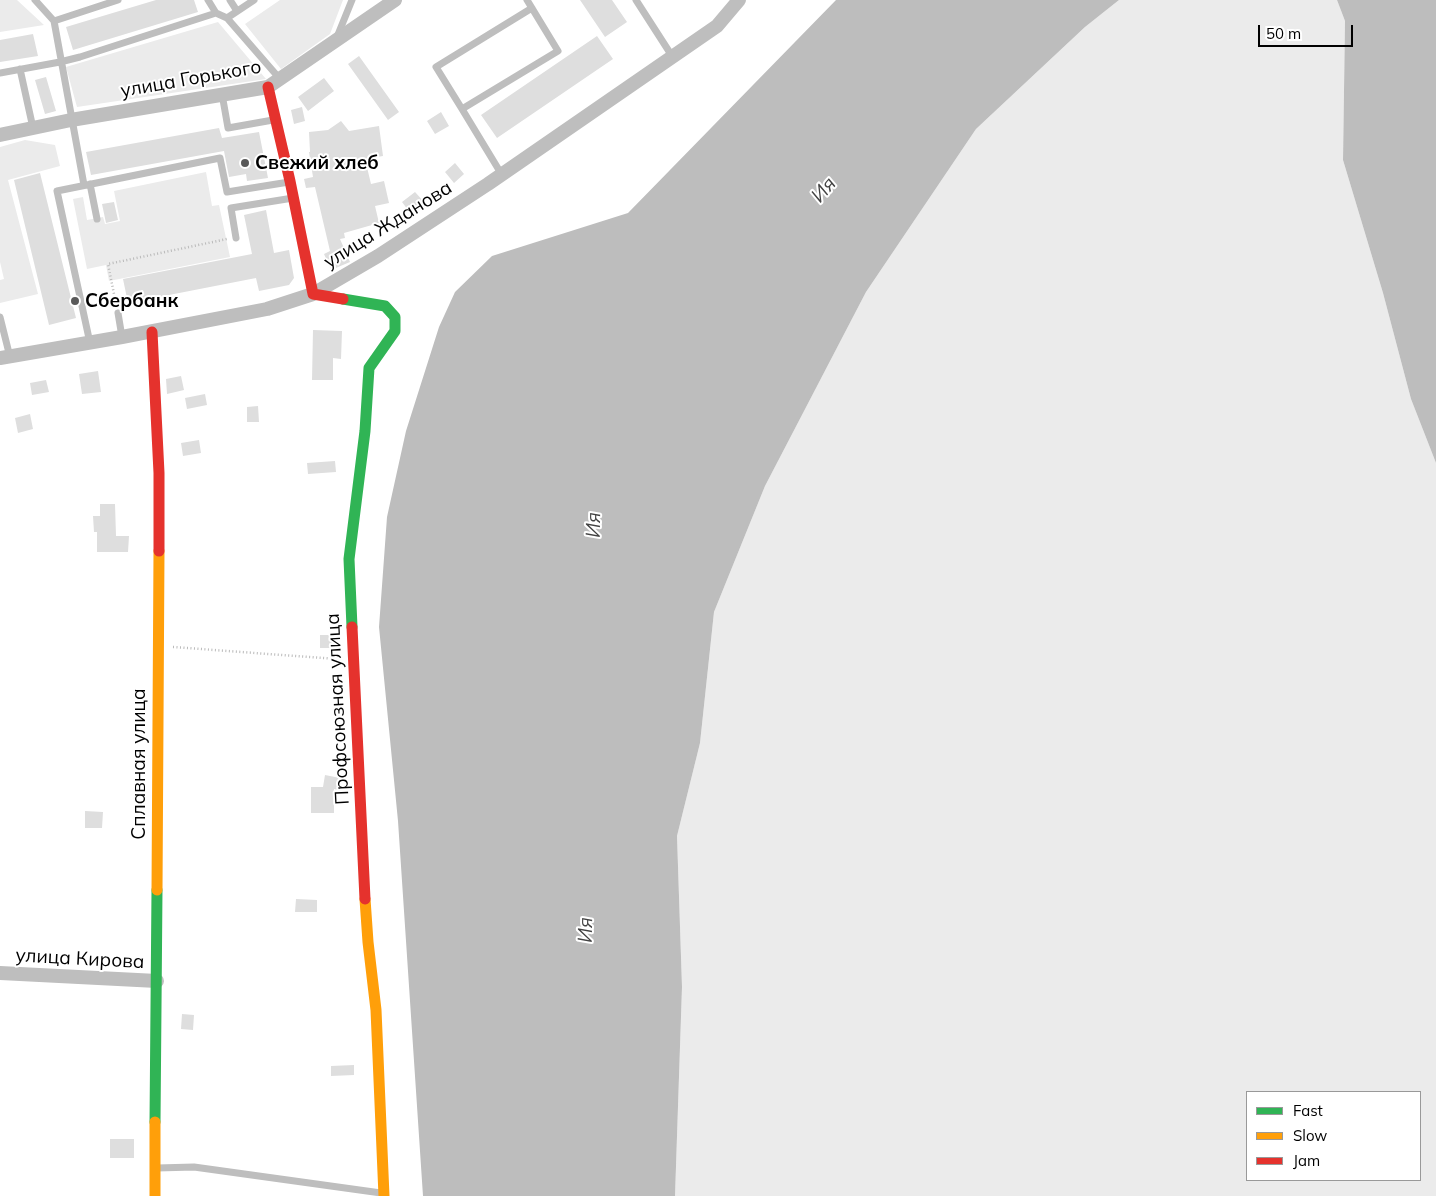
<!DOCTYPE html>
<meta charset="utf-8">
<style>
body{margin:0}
#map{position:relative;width:1436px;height:1196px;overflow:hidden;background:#fff;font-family:Mulish,sans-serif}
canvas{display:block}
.legend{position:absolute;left:1246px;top:1091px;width:175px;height:90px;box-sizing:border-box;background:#fff;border:1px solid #999;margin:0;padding:6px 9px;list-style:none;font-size:15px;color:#000}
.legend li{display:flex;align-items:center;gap:10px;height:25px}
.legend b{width:25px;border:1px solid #999}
.scale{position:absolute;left:1258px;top:25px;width:95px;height:22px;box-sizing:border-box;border:2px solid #000;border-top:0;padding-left:6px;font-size:15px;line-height:18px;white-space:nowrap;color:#000;-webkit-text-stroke:4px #fff;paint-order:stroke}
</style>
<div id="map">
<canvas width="1436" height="1196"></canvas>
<ul class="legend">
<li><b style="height:6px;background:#30b455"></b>Fast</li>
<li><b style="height:6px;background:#ff9f0a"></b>Slow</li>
<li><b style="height:6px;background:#e5322d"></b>Jam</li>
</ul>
<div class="scale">50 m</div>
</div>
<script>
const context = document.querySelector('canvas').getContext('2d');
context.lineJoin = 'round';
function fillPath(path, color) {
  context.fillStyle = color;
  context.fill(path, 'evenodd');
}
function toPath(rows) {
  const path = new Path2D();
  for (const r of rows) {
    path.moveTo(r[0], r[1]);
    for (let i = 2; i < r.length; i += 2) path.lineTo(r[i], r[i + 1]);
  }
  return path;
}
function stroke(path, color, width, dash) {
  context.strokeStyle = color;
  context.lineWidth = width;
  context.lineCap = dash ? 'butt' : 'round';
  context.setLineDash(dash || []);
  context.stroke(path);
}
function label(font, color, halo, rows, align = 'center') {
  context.font = font + ' Mulish,sans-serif';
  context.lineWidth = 4;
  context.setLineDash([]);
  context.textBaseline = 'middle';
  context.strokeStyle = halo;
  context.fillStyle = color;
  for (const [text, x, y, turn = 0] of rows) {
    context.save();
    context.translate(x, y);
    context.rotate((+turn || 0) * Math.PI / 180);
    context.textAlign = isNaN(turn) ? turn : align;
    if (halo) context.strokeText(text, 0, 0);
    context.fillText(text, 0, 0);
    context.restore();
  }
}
fillPath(toPath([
 [0,0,17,0,44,25,0,32],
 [280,0,343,0,330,34,281,69,245,24],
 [1119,0,1337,0,1345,21,1343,160,1383,293,1411,399,1436,463,1436,1196,675,1196,682,987,677,836,700,743,714,612,765,486,866,292,976,129,1085,27],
 [1247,1092,1420,1092,1420,1180,1247,1180],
 [218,22,266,79,77,107,66,67],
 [25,140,55,145,60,166,8,180,38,294,0,303,0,280,4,279,0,262,0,147],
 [206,172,212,206,219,205,230,257,109,281,106,265,87,269,73,199,83,197,87,220,103,217,105,224,120,221,114,191]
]), '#ebebeb');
fillPath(toPath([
 [836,0,1119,0,1085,27,976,129,866,292,765,486,714,612,700,743,677,836,682,987,675,1196,423,1196,398,821,379,627,387,517,406,431,439,327,455,292,492,256,628,213],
 [1337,0,1436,0,1436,463,1411,399,1383,293,1343,160,1345,21]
]), '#bdbdbd');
fillPath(toPath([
 [156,0,194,0,198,12,73,50,66,27],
 [580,0,612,0,627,22,605,37],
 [33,34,38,56,0,62,0,40],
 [597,36,613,59,497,138,481,115],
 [359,56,399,112,388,120,348,64],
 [46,77,56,111,45,114,35,80],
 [324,78,334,91,308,111,298,97],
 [302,107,305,121,294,124,291,110],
 [441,112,449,126,435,134,427,121],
 [341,121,349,131,379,126,383,156,365,159,371,184,384,181,389,203,375,206,379,223,344,233,345,238,340,239,350,262,331,270,324,254,330,251,315,187,306,188,304,179,313,177,309,152,310,152,309,132,328,130],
 [219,128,222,138,259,132,268,178,247,181,246,174,229,177,224,151,91,175,86,152],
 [455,163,464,174,454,183,445,172],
 [40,173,76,318,49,325,14,180],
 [415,192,425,203,411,214,402,202],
 [114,202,118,220,106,223,102,204],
 [266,210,274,253,289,250,294,278,289,285,259,291,256,278,128,303,123,279,252,254,244,215],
 [313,330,342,331,341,359,333,358,333,380,312,380],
 [98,371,101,392,82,394,79,374],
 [181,376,184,390,167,394,166,379],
 [46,380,49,392,32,395,30,383],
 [205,394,207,405,187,409,185,398],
 [258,406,259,422,247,422,247,407],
 [30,414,33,429,18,433,15,418],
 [199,440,201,453,183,456,181,443],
 [335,461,336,472,308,474,307,463],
 [100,504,115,504,116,536,129,536,128,552,97,552,97,532,94,532,93,516,100,516],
 [320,635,336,635,337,648,320,648],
 [325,775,340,778,338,790,334,789,334,813,311,813,311,787,323,787],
 [85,811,103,812,102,828,85,828],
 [296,899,317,900,317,912,295,912],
 [182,1014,194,1015,193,1030,181,1029],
 [354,1065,354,1075,331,1076,331,1066],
 [110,1139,134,1139,134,1158,110,1158]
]), '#dedede');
stroke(toPath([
 [116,304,108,264,227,239],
 [173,647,337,659]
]), '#b9b9b9', 2.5, [1, 2.5]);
stroke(toPath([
 [35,0,54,21,84,185],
 [208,0,216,13],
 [230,0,237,11],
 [636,0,672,56],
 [227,18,254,0],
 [54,21,118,0],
 [337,37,352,0],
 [20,69,33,128],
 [0,73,60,62,80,57,216,13,227,18,280,79],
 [222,94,228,128,273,120],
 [462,109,436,67,532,8],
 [502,175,462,109,558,51,527,0],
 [90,184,97,219],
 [236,238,231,208,293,198],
 [118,313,122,337],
 [0,317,10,357],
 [90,343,57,191,220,158,227,192,289,182],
 [157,1168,194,1167,381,1193]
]), '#bebebe', 7);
stroke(toPath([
 [0,135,71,120,268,87,395,0],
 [0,358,122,337,267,309,313,294,378,256,488,184,717,26,739,0],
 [0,973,157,981]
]), '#bebebe', 14);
stroke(toPath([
 [343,299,385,306,395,317,395,331,369,368,365,431,349,559,352,627],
 [155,1122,157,890]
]), '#30b455', 11);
stroke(toPath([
 [157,890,159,551],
 [365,899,368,942,376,1010,384,1196],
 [155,1196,155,1122]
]), '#ff9f0a', 11);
stroke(toPath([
 [268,87,290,181,313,294,343,299],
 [152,332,159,473,159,551],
 [352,627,365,899]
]), '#e5322d', 11);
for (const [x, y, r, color] of [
 [245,163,5,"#595959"],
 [75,301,5,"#595959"]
]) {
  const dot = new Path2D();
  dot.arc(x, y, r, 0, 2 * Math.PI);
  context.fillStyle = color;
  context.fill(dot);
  stroke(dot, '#fff', 2);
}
label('19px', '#000', '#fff', [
 ["улица Горького",191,79,-10],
 ["улица Жданова",388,225,-32],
 ["Профсоюзная улица",338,709,-93],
 ["Сплавная улица",139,764,-90],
 ["улица Кирова",80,959,3]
]);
label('bold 19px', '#000', '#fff', [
 ["Свежий хлеб",255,163],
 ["Сбербанк",85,301]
], 'left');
label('italic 20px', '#424242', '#fff', [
 ["Ия",824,190,-49],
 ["Ия",594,525,-89],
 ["Ия",586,930,-89]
]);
</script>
